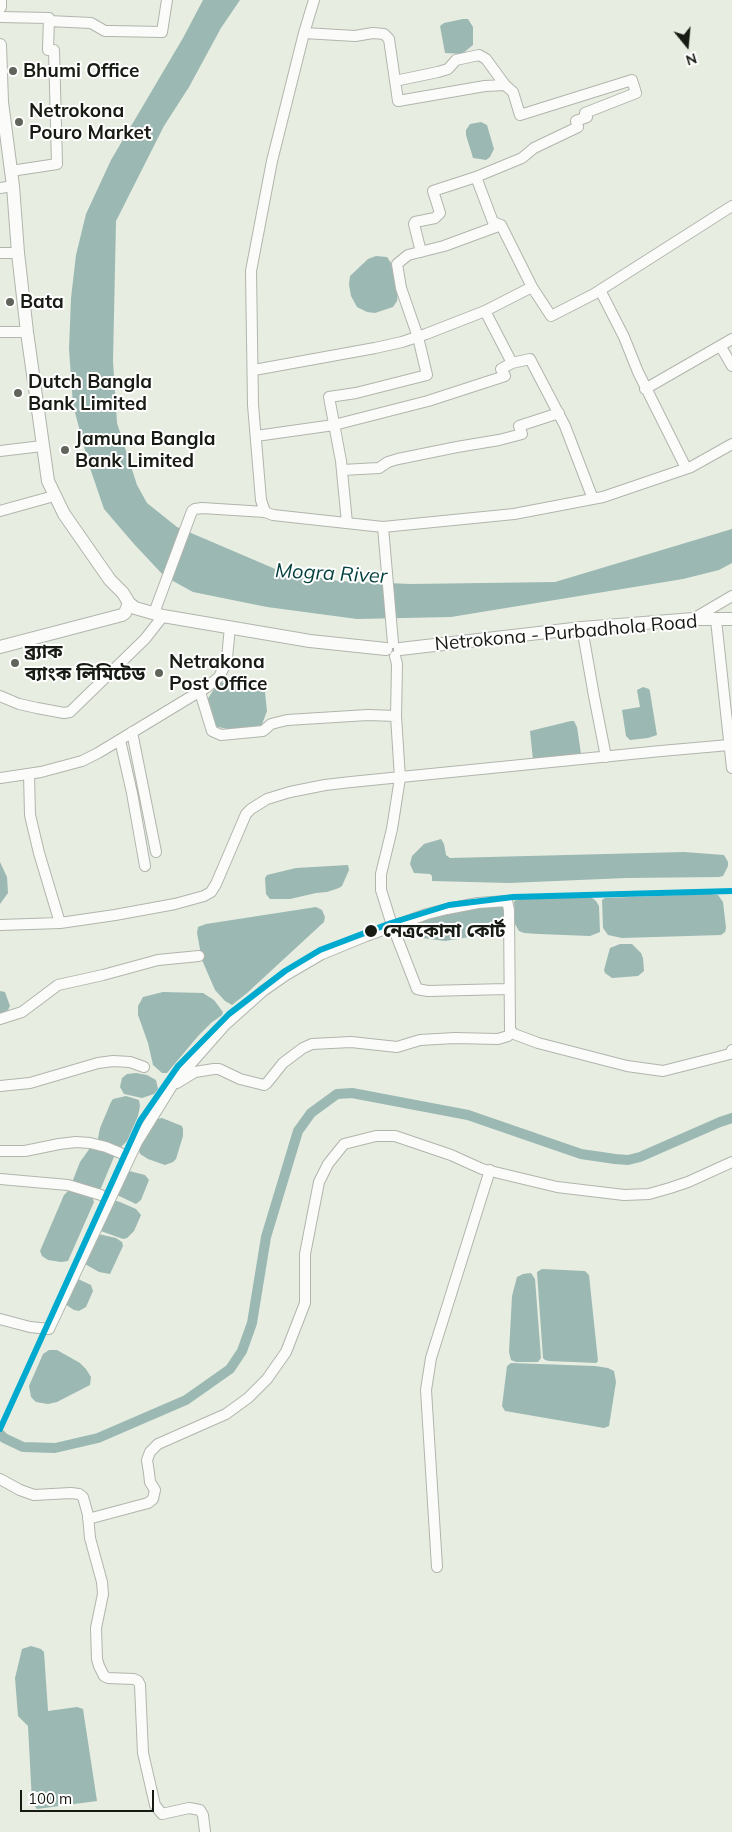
<!DOCTYPE html>
<meta charset="utf-8">
<style>
body{margin:0}
#map{position:relative;width:732px;height:1832px;overflow:hidden;background:#e7ede1;font-family:Mulish,sans-serif}
canvas{display:block}
.north{position:absolute;left:662px;top:20px;width:50px;height:50px;-webkit-text-stroke:4px #fff;paint-order:stroke;rotate:163deg;font-size:14px;font-weight:700;line-height:20px;text-align:center;color:#171b13}
.north::after{content:'';display:block;margin:auto;width:18px;height:22px;background:#171b13;clip-path:polygon(50% 0,100% 100%,50% 72%,0 100%)}
.scale{position:absolute;left:20px;top:1790px;width:134px;height:22px;box-sizing:border-box;border:2px solid #171b13;border-top:0;padding-left:6px;font-size:15px;line-height:18px;white-space:nowrap;color:#171b13;-webkit-text-stroke:4px #fff;paint-order:stroke}
</style>
<div id="map">
<canvas width="732" height="1832"></canvas>
<div class="north">N</div>
<div class="scale">100 m</div>
</div>
<script>
const context = document.querySelector('canvas').getContext('2d');
context.lineJoin = 'round';
function fillPath(path, color) {
  context.fillStyle = color;
  context.fill(path, 'evenodd');
}
function toPath(rows) {
  const path = new Path2D();
  for (const r of rows) {
    path.moveTo(r[0], r[1]);
    for (let i = 2; i < r.length; i += 2) path.lineTo(r[i], r[i + 1]);
  }
  return path;
}
function stroke(path, color, width, dash) {
  context.strokeStyle = color;
  context.lineWidth = width;
  context.lineCap = dash ? 'butt' : 'round';
  context.setLineDash(dash || []);
  context.stroke(path);
}
function label(font, color, halo, rows, align = 'center') {
  context.font = font + ' Mulish,"Noto Sans Bengali",sans-serif';
  context.lineWidth = 4;
  context.setLineDash([]);
  context.textBaseline = 'middle';
  context.strokeStyle = halo;
  context.fillStyle = color;
  for (const [text, x, y, turn = 0] of rows) {
    context.save();
    context.translate(x, y);
    context.rotate((+turn || 0) * Math.PI / 180);
    context.textAlign = isNaN(turn) ? turn : align;
    if (halo) context.strokeText(text, 0, 0);
    context.fillText(text, 0, 0);
    context.restore();
  }
}
fillPath(toPath([
 [203,0,240,0,221,28,189,87,164,126,116,221,113,361,117,423,137,485,147,503,177,527,280,571,339,581,411,584,555,582,732,529,732,563,719,570,683,579,451,617,357,619,267,607,193,592,164,576,134,544,104,509,89,465,73,405,69,349,71,298,76,255,86,214,111,160,183,38],
 [463,19,468,19,473,27,473,45,462,54,445,53,440,26,444,23],
 [481,122,487,125,494,149,490,157,486,160,473,158,466,135,466,130,470,124],
 [376,256,387,257,391,263,398,293,397,301,393,307,375,313,367,312,357,307,351,296,349,285,350,276,368,259],
 [246,680,265,692,267,711,261,727,241,732,214,726,205,703,218,683],
 [643,687,649,689,650,692,657,735,648,738,630,740,626,736,622,710,640,707,637,690],
 [571,721,574,721,577,727,581,754,533,760,530,731],
 [441,839,444,844,446,855,450,858,684,852,724,855,728,862,728,866,723,876,719,877,626,878,509,883,432,881,432,876,430,874,414,873,410,864,412,856,424,844],
 [0,862,7,877,8,893,0,904],
 [348,865,349,870,342,886,339,888,327,892,316,893,290,899,270,899,266,894,265,878,267,875,296,868],
 [710,894,718,895,723,902,726,928,725,932,721,935,622,938,608,935,603,928,602,900,605,898],
 [523,898,592,898,596,901,599,906,600,932,590,936,539,934,524,933,519,931,515,924,514,901],
 [502,904,504,908,504,930,490,936,481,935,445,941,422,938,411,930,413,923,427,915],
 [316,907,322,910,325,917,324,922,247,993,232,1005,225,1001,215,990,202,960,197,933,198,927,206,924],
 [620,944,632,944,641,953,643,958,644,971,638,976,612,978,605,973,604,970,610,948],
 [0,991,5,992,10,1006,8,1010,0,1014],
 [163,992,203,993,214,1000,223,1012,222,1015,211,1023,199,1035,167,1073,162,1073,153,1065,148,1043,138,1015,138,1006,143,997],
 [136,1073,147,1075,156,1080,158,1089,154,1094,142,1098,124,1094,120,1087,122,1078,127,1074],
 [126,1096,139,1100,140,1106,138,1116,127,1141,120,1148,100,1142,98,1138,100,1128,111,1102,113,1099],
 [162,1118,182,1126,183,1129,183,1136,176,1159,173,1162,165,1165,148,1159,140,1154,139,1150,140,1145,157,1119],
 [90,1148,112,1153,114,1157,101,1188,99,1190,74,1183,73,1180,80,1162],
 [129,1171,145,1175,149,1180,141,1200,136,1204,117,1195],
 [69,1190,92,1196,94,1202,68,1261,61,1262,48,1260,42,1256,40,1251,64,1195],
 [113,1200,120,1202,136,1209,141,1215,134,1231,127,1238,123,1239,98,1230],
 [98,1234,116,1238,122,1242,123,1246,110,1274,99,1272,85,1264],
 [542,1269,585,1271,589,1275,598,1361,596,1363,549,1361,545,1360,543,1358,537,1272],
 [531,1273,535,1279,541,1358,538,1362,516,1362,511,1360,509,1352,512,1296,517,1277,523,1274],
 [78,1279,91,1285,93,1291,86,1307,79,1311,74,1310,65,1304],
 [49,1350,57,1350,80,1363,86,1369,91,1377,90,1385,57,1402,48,1404,36,1402,31,1397,29,1386,43,1354],
 [511,1363,595,1366,608,1368,614,1371,616,1382,609,1426,604,1428,505,1411,502,1406,507,1366],
 [31,1646,41,1649,44,1652,48,1711,77,1707,83,1709,97,1801,37,1809,32,1802,28,1726,18,1716,15,1678,22,1649]
]), '#9bb8b3');
stroke(toPath([
 [0,1434,4,1438,23,1447,55,1448,98,1438,186,1400,230,1369,242,1351,252,1323,266,1237,298,1131,311,1113,337,1094,352,1093,468,1115,581,1154,615,1159,628,1160,640,1157,720,1122,732,1118]
]), '#9bb8b3', 10);
const minor = toPath([
 [314,0,304,33,272,161,251,271,253,405,261,500,265,512,273,515,383,527,393,643],
 [0,17,49,18,48,50,54,50,57,164,11,171],
 [49,21,91,23,105,31,111,31,162,32,167,0],
 [304,33,355,36,373,33,384,34,389,39,398,101,485,86,505,85,513,92,520,115,632,80,636,93,585,113,587,117,576,121,578,127,534,148,522,158,476,177,493,222,501,225,532,287],
 [395,81,438,72,448,69,456,60,479,55,486,59,505,85],
 [0,188,13,186],
 [421,252,414,224,415,222,435,218,440,213,433,191,476,177],
 [0,253,18,253],
 [600,290,624,337,638,372,686,468],
 [485,311,532,287,551,316,594,294,732,206],
 [0,332,27,332],
 [721,347,732,366],
 [254,370,375,348,402,342,426,334,485,311,512,363,530,359,565,426,593,499],
 [645,389,732,339],
 [256,436,334,425,428,401,505,376,501,369,512,363],
 [0,451,42,446],
 [342,470,379,468,388,462,398,459,457,447,499,440,522,434,519,426,559,413],
 [0,511,54,496],
 [347,523,341,461,329,397,356,393,427,375,418,337,401,288,397,264,408,255,444,246,501,225],
 [383,527,514,514,603,497,691,467,732,444],
 [154,613,192,511,195,509,202,508,265,512],
 [693,619,732,596],
 [716,620,732,768],
 [582,628,594,696,606,757],
 [395,656,397,664,396,716,400,778,392,829,381,874,381,890,391,922,417,989,428,991,506,989],
 [200,692,212,731,221,735,263,731,271,724,287,720,368,715,396,716],
 [0,696,19,704,37,708,64,713,70,712,145,639,163,616],
 [132,732,156,852],
 [120,740,132,793,145,866],
 [29,774,30,815,39,853,60,923],
 [0,778,41,772,82,761,98,753,207,687,219,677,224,667,227,658,230,627],
 [0,925,60,923,115,915,175,904,204,896,211,892,216,884,246,814,251,809,267,799,290,792,325,785,351,782,661,751,729,745],
 [0,1019,22,1012,58,985,103,975,158,960,199,956],
 [177,1083,195,1072,214,1069,219,1069,240,1079,264,1085,267,1083,283,1063,303,1048,312,1044,351,1042,397,1047,420,1040,455,1038,498,1039,508,1036,511,1032],
 [0,1086,30,1083,98,1063,113,1061,130,1062,144,1067],
 [0,1151,25,1151,59,1144,76,1142,90,1143,106,1147,130,1157],
 [0,1179,68,1185,101,1195],
 [0,1319,30,1327,49,1329,137,1142,173,1084,225,1025,263,991,286,975,322,954,366,936,427,914,447,909,478,903,507,901,509,910,510,1030,514,1034,538,1043,627,1066,663,1071,730,1054,732,1050],
 [0,1479,20,1490,34,1495,71,1493,79,1494,83,1497,88,1515,90,1538,102,1582,103,1594,96,1628,97,1659,99,1666,104,1676,108,1678,134,1679,138,1681,140,1685,143,1753,155,1805,162,1814,189,1808,200,1810,203,1815,205,1832],
 [88,1519,148,1503,153,1499,155,1490,150,1482,149,1473,147,1460,150,1452,158,1444,226,1414,248,1398,267,1379,286,1352,305,1303,305,1254,319,1182,328,1164,344,1144,376,1136,395,1136,451,1155,482,1169,557,1187,624,1195,649,1194,670,1188,688,1182,732,1162],
 [437,1567,426,1390,431,1358,490,1170]
]);
const major = toPath([
 [0,7,0,0],
 [0,45,2,102,13,186,18,253,27,332,48,481,64,514,110,580,123,593,129,603,125,613,122,615,0,647],
 [129,603,135,608,163,616,310,641,386,649],
 [400,649,582,628,693,619,732,619]
]);
stroke(minor, '#b1b5ac', 12);
stroke(major, '#b1b5ac', 14);
stroke(minor, '#fbfcfa', 10);
stroke(major, '#fbfcfa', 12);
stroke(toPath([
 [0,1429,140,1121,178,1066,229,1014,285,971,320,950,391,923,449,905,513,897,732,891]
]), '#00a9ce', 6);
for (const [x, y, r, color] of [
 [13,71,5,"#60645b"],
 [19,122,5,"#60645b"],
 [10,302,5,"#60645b"],
 [18,393,5,"#60645b"],
 [65,450,5,"#60645b"],
 [15,663,5,"#60645b"],
 [159,673,5,"#60645b"],
 [371,931,7,"#171b13"]
]) {
  const dot = new Path2D();
  dot.arc(x, y, r, 0, 2 * Math.PI);
  context.fillStyle = color;
  context.fill(dot);
  stroke(dot, '#fff', 2);
}
label('bold 19px', '#171b13', '#fff', [
 ["Bhumi Office",23,71],
 ["Netrokona",29,111],
 ["Pouro Market",29,133],
 ["Bata",20,302],
 ["Dutch Bangla",28,382],
 ["Bank Limited",28,404],
 ["Jamuna Bangla",75,439],
 ["Bank Limited",75,461],
 ["ব্র্যাক",25,652],
 ["ব্যাংক লিমিটেড",25,674],
 ["Netrakona",169,662],
 ["Post Office",169,684]
], 'left');
label('19px', '#171b13', '#fff', [
 ["Netrokona - Purbadhola Road",566,633,-5]
]);
label('bold 19px', '#171b13', '#fff', [
 ["নেত্রকোনা কোর্ট",383,931]
], 'left');
label('italic 20px', '#003f3c', '#fff', [
 ["Mogra River",331,574,3]
]);
</script>
